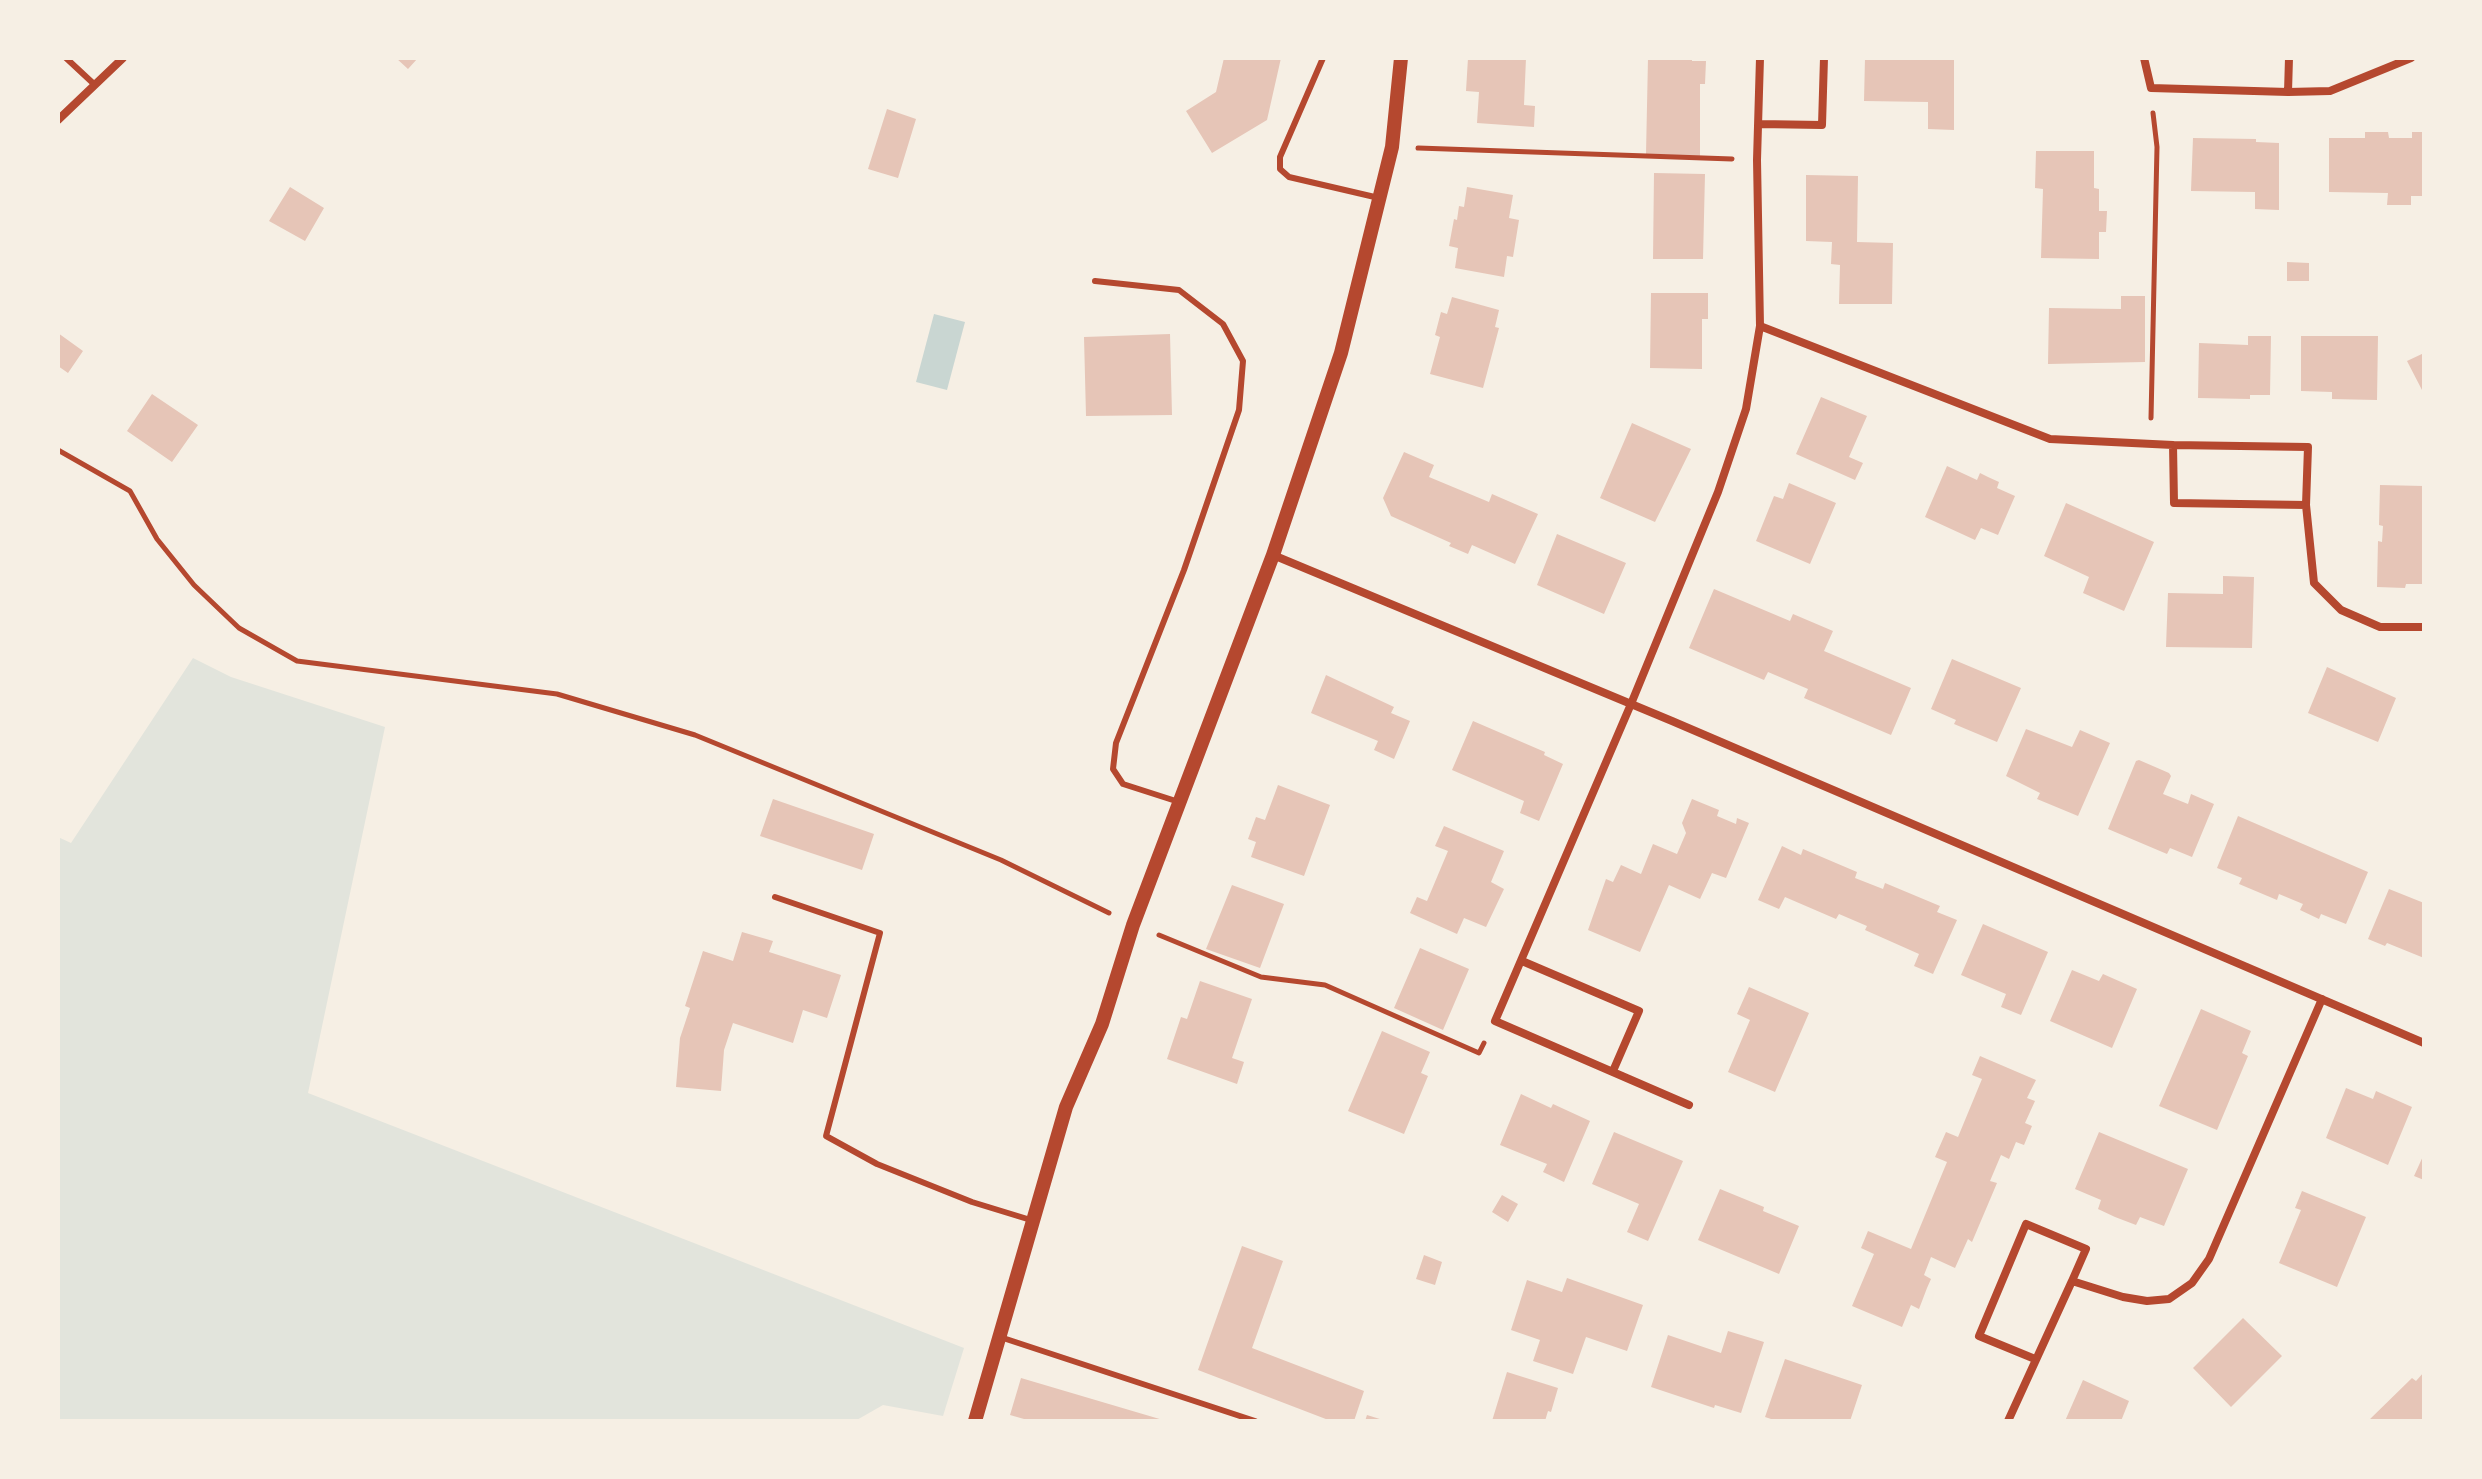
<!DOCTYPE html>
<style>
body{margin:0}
#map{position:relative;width:2482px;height:1479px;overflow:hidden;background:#f6efe4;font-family:"Crimson Pro",serif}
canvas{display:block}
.frame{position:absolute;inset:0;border:60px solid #f6efe4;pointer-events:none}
</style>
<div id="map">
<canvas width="2482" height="1479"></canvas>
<div class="frame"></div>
</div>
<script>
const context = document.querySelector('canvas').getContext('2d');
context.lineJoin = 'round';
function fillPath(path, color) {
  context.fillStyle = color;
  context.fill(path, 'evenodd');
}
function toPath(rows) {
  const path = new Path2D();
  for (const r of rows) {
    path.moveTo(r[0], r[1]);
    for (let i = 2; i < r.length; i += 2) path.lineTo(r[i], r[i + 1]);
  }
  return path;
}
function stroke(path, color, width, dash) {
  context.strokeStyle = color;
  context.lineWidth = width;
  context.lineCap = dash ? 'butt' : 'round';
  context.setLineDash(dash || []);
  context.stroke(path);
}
fillPath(toPath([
 [193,658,231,677,385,727,308,1093,964,1348,943,1416,883,1405,855,1421,58,1421,58,837,71,843]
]), '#e2e4dc');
fillPath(toPath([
 [934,314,965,322,947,390,916,382]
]), '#c9d6d2');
fillPath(toPath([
 [396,58,418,58,408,69],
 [1224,58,1281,58,1267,120,1212,153,1186,111,1216,92],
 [1468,58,1526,58,1524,105,1535,106,1534,127,1477,123,1479,92,1466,91],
 [1648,58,1692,58,1692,61,1706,61,1705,84,1700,84,1700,156,1646,154],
 [1865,58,1954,58,1954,130,1928,129,1928,102,1864,101],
 [887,109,916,119,898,178,868,169],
 [2365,132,2388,132,2389,138,2412,138,2412,132,2424,132,2424,196,2411,196,2411,205,2387,205,2388,193,2329,192,2329,138,2365,138],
 [2193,138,2256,139,2256,142,2279,143,2279,210,2255,209,2255,192,2191,191],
 [2036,151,2094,151,2094,188,2099,189,2099,211,2107,211,2106,232,2099,232,2099,259,2041,258,2043,189,2035,188],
 [1654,173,1705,174,1703,259,1653,259],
 [1806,175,1858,176,1857,242,1893,243,1892,304,1839,304,1840,265,1831,264,1832,242,1806,241],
 [290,187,324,208,305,241,269,221],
 [1467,187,1513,195,1509,218,1519,220,1513,257,1507,256,1504,277,1455,268,1458,248,1449,246,1454,219,1457,220,1459,206,1464,207],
 [2287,262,2309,263,2309,281,2287,281],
 [1651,293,1708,293,1708,319,1702,319,1702,369,1650,368],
 [2121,296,2145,296,2145,362,2048,364,2049,308,2121,309],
 [1452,297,1499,310,1495,327,1499,328,1483,388,1430,374,1440,337,1435,335,1441,312,1447,314],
 [58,333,83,351,68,373,58,366],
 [1170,334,1172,415,1086,416,1084,337],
 [2248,336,2271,336,2270,395,2250,395,2250,399,2198,398,2199,343,2248,345],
 [2301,336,2378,336,2377,400,2332,399,2332,392,2301,391],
 [2424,353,2424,389,2422,390,2407,361],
 [152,394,198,425,172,462,127,431],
 [1821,397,1867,416,1849,457,1863,463,1855,480,1796,454],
 [1632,423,1691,449,1655,522,1600,498],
 [1404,452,1434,465,1429,477,1489,502,1492,494,1538,514,1515,564,1472,545,1468,554,1449,546,1451,543,1391,516,1383,498],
 [1947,466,1977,480,1980,473,1988,477,1999,482,1997,488,2015,496,1998,535,1981,528,1975,540,1925,517],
 [1789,483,1836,503,1810,564,1756,541,1774,496,1783,499],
 [2380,485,2424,486,2424,584,2406,584,2405,588,2377,587,2378,541,2382,542,2383,526,2379,525],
 [2066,503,2154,542,2124,611,2083,593,2089,577,2044,556],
 [1557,534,1626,563,1604,614,1537,585],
 [2223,576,2254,577,2252,648,2166,647,2168,593,2223,594],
 [1714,589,1790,621,1793,614,1833,631,1824,651,1911,688,1891,735,1804,698,1808,689,1768,672,1764,680,1689,648],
 [1952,659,2021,688,1997,742,1954,724,1956,720,1931,709],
 [2327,667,2396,698,2378,742,2308,713],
 [1326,675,1394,707,1391,713,1410,721,1394,759,1374,750,1378,741,1311,713],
 [1473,721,1545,752,1544,755,1563,764,1539,821,1520,813,1524,801,1452,770],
 [2026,729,2072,747,2080,730,2110,743,2078,816,2037,799,2040,793,2006,776],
 [2139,760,2169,773,2171,776,2163,794,2188,804,2191,794,2214,804,2192,857,2170,848,2167,854,2108,829,2136,761],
 [1278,785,1330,805,1304,876,1251,857,1256,842,1248,839,1256,817,1265,820],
 [773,799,874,834,862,870,760,836],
 [1692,799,1719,810,1717,816,1736,824,1737,818,1749,823,1726,878,1712,873,1700,899,1669,885,1640,952,1588,930,1606,879,1613,882,1621,865,1641,874,1653,844,1677,854,1686,833,1682,823],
 [2238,816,2368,872,2346,924,2321,914,2319,919,2300,910,2303,904,2279,894,2277,900,2239,884,2242,878,2217,868],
 [1444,826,1504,851,1491,882,1504,889,1486,927,1464,918,1457,934,1410,913,1417,897,1427,901,1448,851,1435,846],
 [1782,846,1801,855,1803,849,1857,872,1855,878,1883,889,1885,883,1940,906,1937,912,1957,920,1933,974,1914,966,1919,954,1865,930,1867,926,1839,914,1836,919,1785,897,1779,909,1758,900],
 [1232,885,1284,904,1260,968,1206,949],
 [2389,889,2424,903,2424,958,2387,943,2385,946,2368,939],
 [1983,924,2048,952,2021,1015,2001,1007,2006,994,1961,975],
 [742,932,773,941,769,952,841,975,827,1018,803,1010,793,1043,733,1023,724,1050,721,1091,676,1087,680,1038,690,1008,685,1006,703,951,733,961],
 [1420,948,1469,969,1443,1030,1394,1008],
 [2072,970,2099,981,2103,974,2137,989,2112,1048,2050,1021],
 [1200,981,1252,999,1232,1058,1244,1062,1237,1084,1167,1059,1181,1017,1187,1019],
 [1749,987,1809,1013,1775,1092,1728,1072,1750,1020,1737,1014],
 [2201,1009,2251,1031,2242,1053,2248,1056,2217,1130,2159,1106],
 [1382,1031,1430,1052,1421,1073,1428,1076,1404,1134,1348,1111],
 [1980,1056,2036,1080,2027,1098,2035,1101,2025,1123,2032,1126,2024,1145,2016,1142,2009,1159,2001,1155,1990,1181,1997,1183,1972,1242,1968,1239,1955,1268,1931,1257,1924,1275,1931,1279,1927,1288,1919,1309,1911,1305,1902,1327,1852,1306,1874,1254,1861,1248,1868,1231,1911,1249,1947,1162,1935,1157,1946,1132,1958,1137,1982,1079,1972,1075],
 [2346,1088,2373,1099,2376,1091,2412,1107,2388,1165,2326,1138],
 [1521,1094,1551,1108,1553,1104,1590,1121,1564,1182,1543,1172,1547,1164,1500,1145],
 [1614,1132,1683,1161,1648,1241,1627,1232,1639,1204,1592,1184],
 [2099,1132,2188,1169,2164,1226,2140,1217,2136,1225,2115,1217,2098,1209,2101,1200,2075,1189],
 [2424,1154,2424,1180,2414,1176],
 [1720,1189,1764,1207,1763,1211,1799,1226,1779,1274,1698,1240],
 [2302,1191,2366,1217,2337,1287,2279,1263,2301,1210,2295,1208],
 [1502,1195,1518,1204,1508,1222,1492,1212],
 [1242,1246,1283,1261,1252,1348,1364,1391,1354,1421,1331,1421,1198,1370],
 [1424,1255,1442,1262,1435,1285,1416,1279],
 [1567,1278,1643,1305,1627,1351,1586,1337,1573,1374,1533,1361,1540,1340,1511,1330,1527,1280,1562,1292],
 [2243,1318,2282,1356,2231,1407,2193,1368],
 [1728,1331,1764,1342,1741,1413,1715,1405,1714,1408,1651,1387,1668,1335,1721,1353],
 [1785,1359,1862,1385,1850,1421,1777,1421,1765,1417],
 [1507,1372,1558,1388,1551,1412,1548,1411,1545,1421,1492,1421],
 [2424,1372,2424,1421,2368,1421,2412,1378,2416,1381],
 [1021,1378,1163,1420,1163,1421,1031,1421,1010,1415],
 [2083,1380,2129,1401,2121,1421,2065,1421],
 [1367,1415,1383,1420,1383,1421,1365,1421]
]), '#e6c5b7');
stroke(toPath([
 [1418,148,1732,159],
 [2151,418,2157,147,2153,113],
 [58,450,130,491,157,539,194,585,239,628,297,661,557,694,695,735,1001,860,1109,913],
 [1159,935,1261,977,1325,985,1479,1053,1484,1043]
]), '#b5482f', 5);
stroke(toPath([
 [66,58,95,85],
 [1323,58,1280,157,1280,169,1289,177,1379,198],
 [1095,281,1179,290,1223,324,1243,361,1239,410,1184,570,1116,743,1113,769,1123,784,1179,802],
 [775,897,880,933,826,1136,877,1164,972,1202,1034,1221],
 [1000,1337,1255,1421]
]), '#b5482f', 6);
stroke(toPath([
 [2144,58,2151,88,2288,92,2330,91,2411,58],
 [2288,92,2289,58],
 [58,120,123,58],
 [1759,124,1822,125,1824,58],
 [1760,326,2050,439,2173,445,2174,503,2306,505,2314,583,2341,610,2380,627,2424,627],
 [2173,445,2308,447,2306,505],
 [1273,555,1672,721,2424,1043],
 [1522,961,1639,1011,1613,1071],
 [1689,1105,1495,1021,1631,704,1718,492,1746,409,1760,326,1757,160,1760,58],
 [2035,1359,1979,1336,2026,1224,2086,1249,2072,1281],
 [2008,1421,2072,1281,2123,1297,2147,1301,2169,1299,2192,1283,2209,1259,2322,999]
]), '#b5482f', 8);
stroke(toPath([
 [975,1421,1066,1107,1102,1024,1133,925,1273,555,1341,353,1392,147,1401,58]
]), '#b5482f', 14);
</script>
